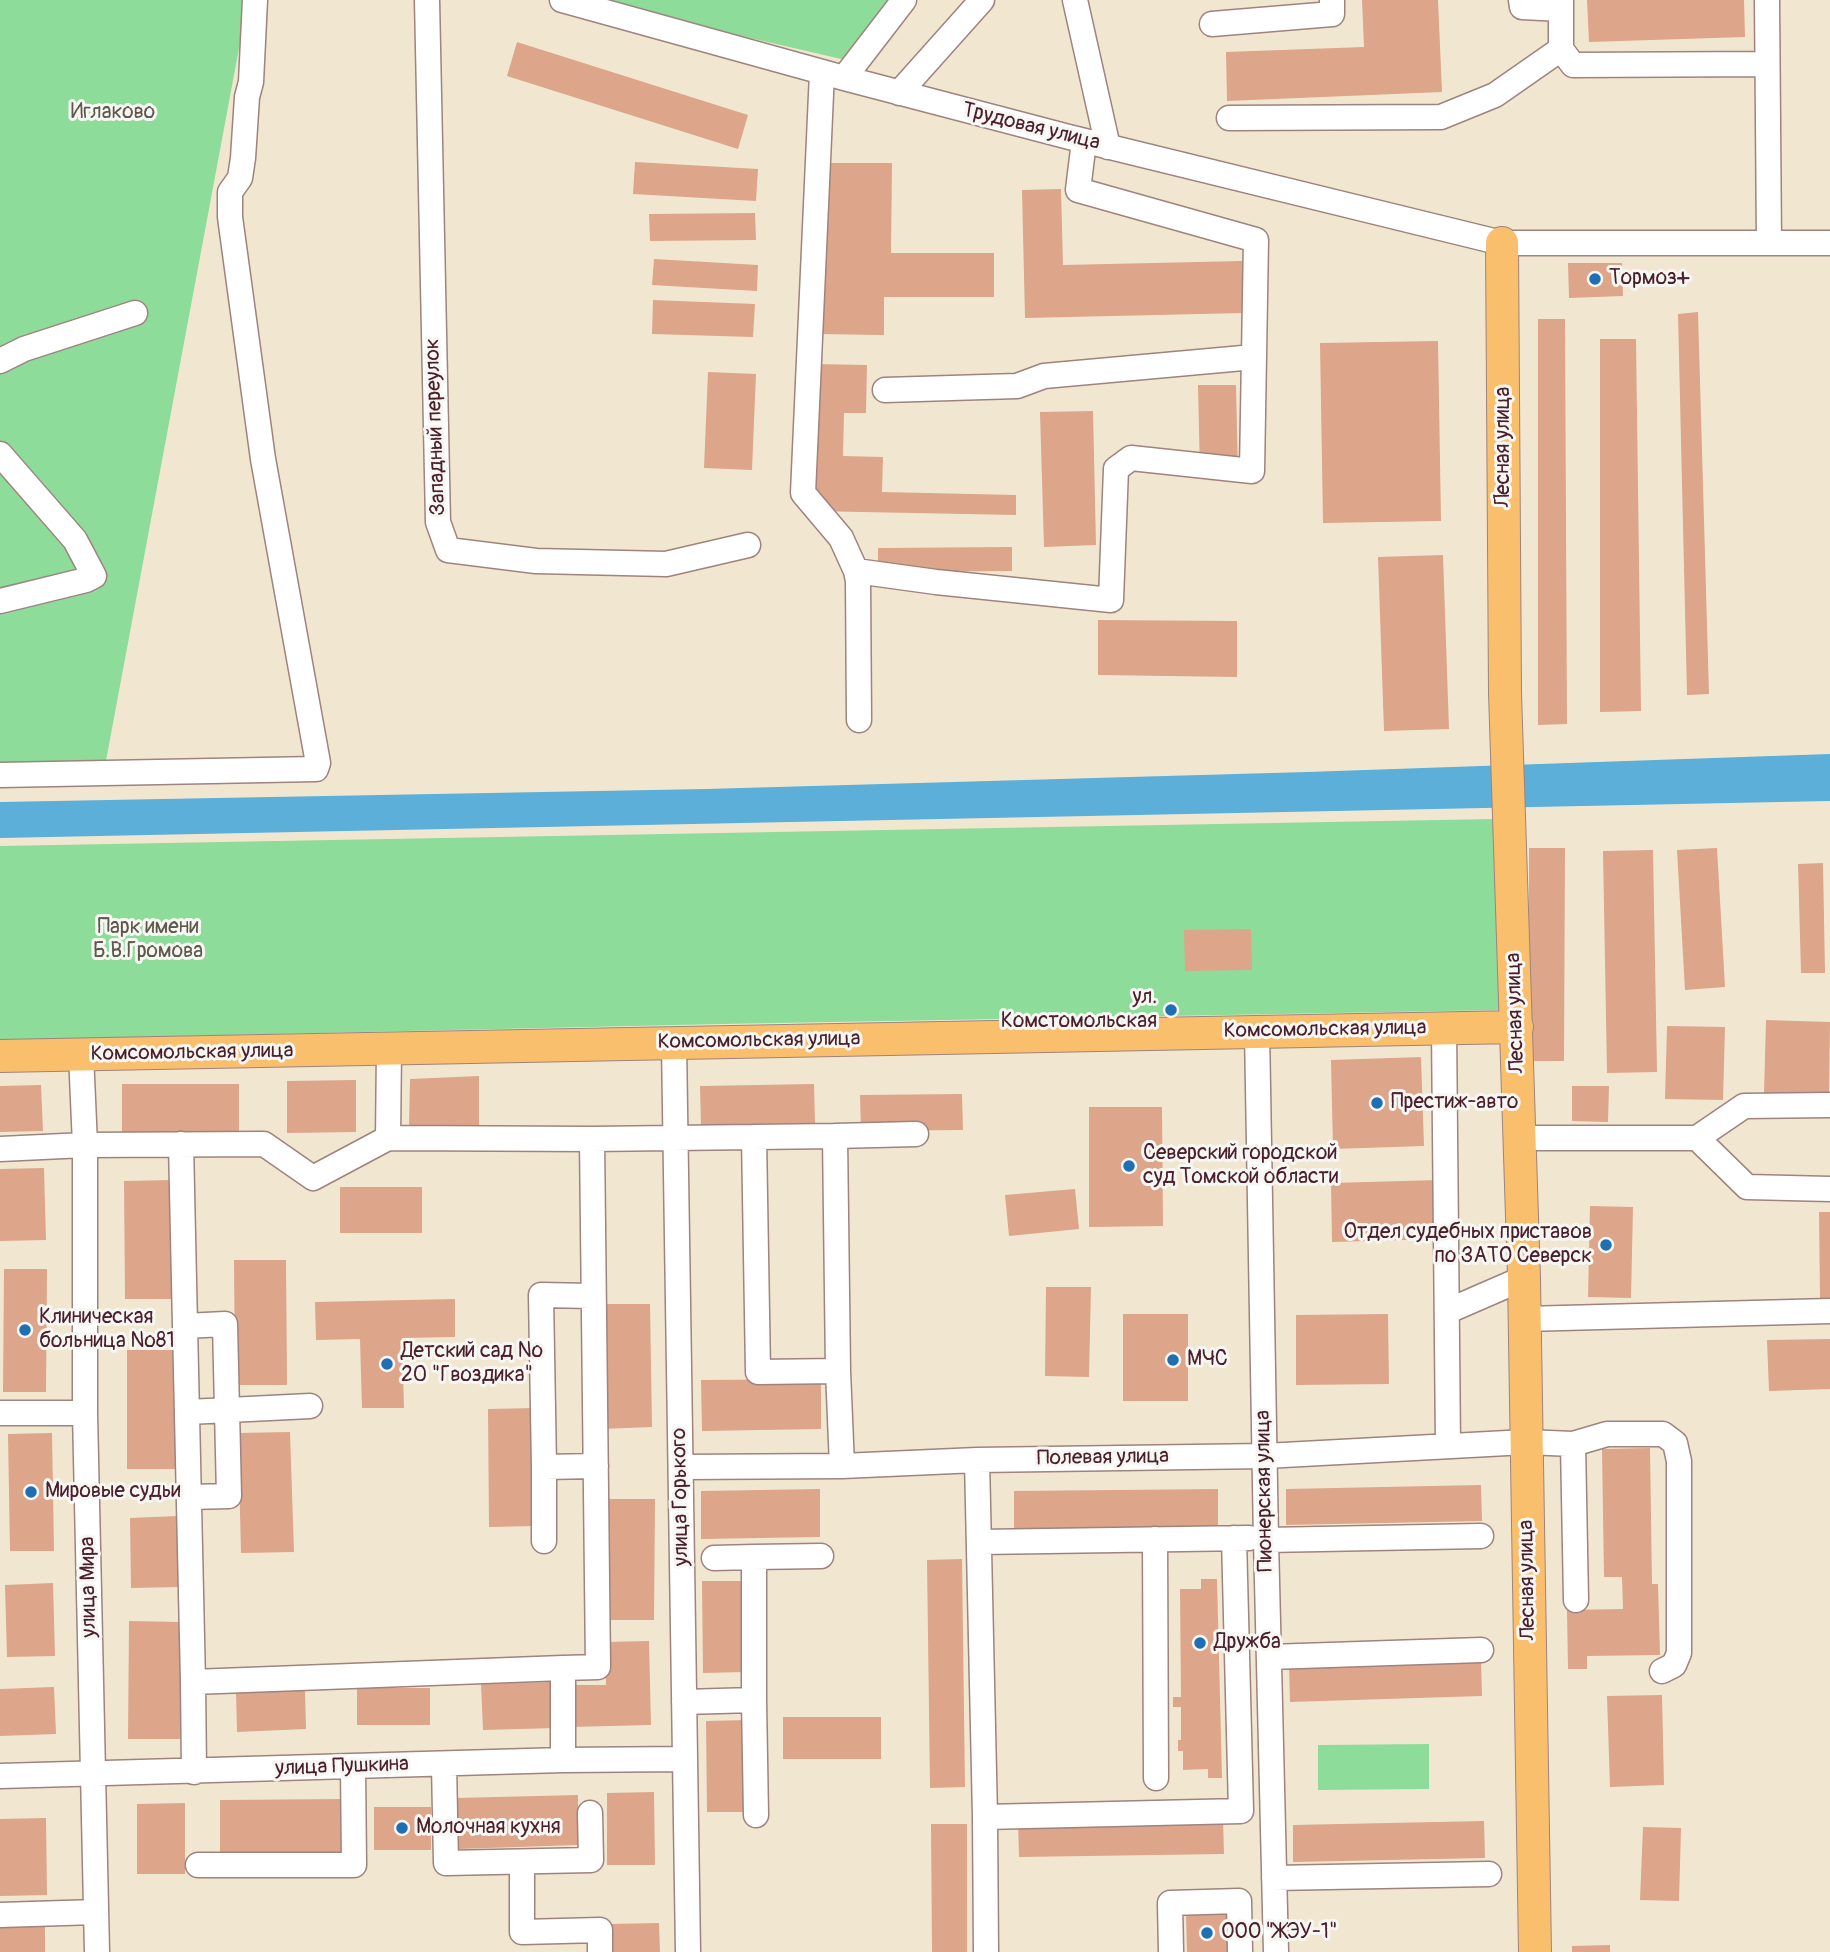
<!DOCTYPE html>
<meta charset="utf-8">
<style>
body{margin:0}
canvas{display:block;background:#f1e7d1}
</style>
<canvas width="1830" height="1952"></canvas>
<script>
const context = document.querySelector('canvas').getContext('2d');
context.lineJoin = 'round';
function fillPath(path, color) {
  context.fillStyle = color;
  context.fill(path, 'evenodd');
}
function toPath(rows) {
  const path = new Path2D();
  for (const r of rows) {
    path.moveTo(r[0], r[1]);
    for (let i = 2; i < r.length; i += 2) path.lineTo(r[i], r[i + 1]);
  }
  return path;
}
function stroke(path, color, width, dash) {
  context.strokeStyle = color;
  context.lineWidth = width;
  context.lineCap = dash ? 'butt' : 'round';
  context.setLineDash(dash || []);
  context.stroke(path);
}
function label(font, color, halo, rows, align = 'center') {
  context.font = font + ' Pangolin,sans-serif';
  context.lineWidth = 6;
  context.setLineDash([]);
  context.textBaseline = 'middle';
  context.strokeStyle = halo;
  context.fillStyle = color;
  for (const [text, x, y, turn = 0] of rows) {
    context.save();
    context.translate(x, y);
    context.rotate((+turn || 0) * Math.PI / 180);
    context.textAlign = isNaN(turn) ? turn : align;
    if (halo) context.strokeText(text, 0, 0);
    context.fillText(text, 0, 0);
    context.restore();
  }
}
fillPath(toPath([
 [0,0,248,0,105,766,0,765],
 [585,0,909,0,863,64],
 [1494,819,1501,1010,723,1024,0,1040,0,846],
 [1429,1744,1429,1789,1318,1790,1318,1745]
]), '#8edc9a');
fillPath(toPath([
 [1830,754,1830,801,0,838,0,802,706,789,1307,772]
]), '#5cafd8');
fillPath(toPath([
 [1362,0,1438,0,1442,92,1227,101,1226,52,1364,47],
 [1587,0,1744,0,1745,37,1589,42],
 [517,42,748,115,738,149,507,76],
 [635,162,758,169,756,201,633,194],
 [816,163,892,163,891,253,994,253,994,297,884,297,884,335,816,334],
 [1061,189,1063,265,1242,261,1244,313,1025,318,1022,190],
 [755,213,756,240,650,241,649,214],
 [654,259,758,265,757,291,652,285],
 [1568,263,1622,263,1623,296,1569,298],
 [653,300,755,304,753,337,652,334],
 [1698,312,1709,694,1687,695,1678,314],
 [1538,319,1565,319,1567,724,1538,725],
 [1600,339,1636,339,1641,711,1600,712],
 [1438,341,1441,521,1323,523,1320,343],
 [814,364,867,365,866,413,844,413,843,456,883,457,882,492,1016,495,1016,515,811,511],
 [708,372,756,374,752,470,704,468],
 [1198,385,1236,385,1238,473,1200,474],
 [1093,411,1096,545,1044,547,1040,412],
 [1012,547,1012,571,878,572,878,548],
 [1443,555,1449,729,1384,731,1378,557],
 [1098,620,1237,621,1237,677,1098,675],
 [1529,848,1565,848,1564,1061,1529,1061],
 [1717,848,1725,987,1685,990,1677,850],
 [1653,850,1657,1072,1607,1073,1603,851],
 [1823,863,1825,973,1801,973,1798,864],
 [1251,929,1252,970,1185,971,1184,930],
 [1766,1020,1830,1022,1829,1095,1764,1093],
 [1667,1026,1725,1027,1723,1100,1665,1099],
 [1421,1057,1424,1146,1333,1149,1331,1060],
 [479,1076,479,1125,409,1127,410,1079],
 [356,1080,356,1132,287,1133,287,1081],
 [122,1084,239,1084,239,1133,122,1132],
 [814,1084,815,1123,701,1125,700,1086],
 [41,1085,43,1131,0,1132,0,1086],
 [1572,1086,1609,1086,1608,1122,1572,1121],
 [962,1094,963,1130,861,1131,860,1095],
 [1089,1107,1162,1107,1163,1226,1089,1227],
 [44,1168,46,1240,0,1241,0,1169],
 [173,1180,173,1299,125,1299,124,1181],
 [1439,1180,1440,1239,1332,1242,1331,1183],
 [340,1187,422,1187,422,1233,340,1233],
 [1075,1189,1079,1229,1009,1236,1005,1195],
 [1590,1206,1633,1207,1631,1298,1588,1297],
 [1819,1212,1830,1212,1830,1299,1820,1299],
 [234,1260,286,1260,287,1385,235,1385],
 [4,1269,47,1269,46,1392,3,1392],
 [1046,1287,1091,1287,1089,1377,1045,1376],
 [455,1299,455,1337,402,1338,404,1408,362,1408,360,1339,316,1340,315,1302],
 [598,1304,650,1304,652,1427,601,1429],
 [1123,1314,1188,1314,1188,1401,1123,1401],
 [1388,1314,1389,1384,1296,1385,1296,1315],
 [1830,1339,1830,1389,1769,1391,1767,1340],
 [127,1350,175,1350,175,1469,127,1469],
 [821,1379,821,1429,702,1431,701,1380],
 [536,1408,537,1526,489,1527,488,1409],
 [290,1432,294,1552,241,1553,238,1433],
 [52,1433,54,1551,10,1551,8,1434],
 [1650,1448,1652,1584,1658,1584,1660,1655,1587,1656,1587,1669,1568,1669,1567,1610,1623,1609,1622,1577,1604,1577,1602,1449],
 [1481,1485,1482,1521,1286,1525,1286,1489],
 [820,1489,820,1537,701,1539,701,1491],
 [1218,1489,1218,1527,1014,1530,1014,1491],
 [602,1499,655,1499,654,1620,601,1620],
 [178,1516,180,1587,131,1588,130,1518],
 [962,1559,965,1787,930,1788,927,1560],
 [1201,1579,1217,1579,1222,1778,1208,1778,1208,1769,1183,1770,1183,1751,1178,1751,1178,1740,1181,1740,1181,1707,1173,1707,1173,1697,1181,1697,1180,1589,1201,1589],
 [702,1581,745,1581,746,1672,703,1673],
 [53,1583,55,1656,7,1657,5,1585],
 [129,1621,181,1622,180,1739,128,1739],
 [649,1641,651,1725,569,1727,568,1685,606,1685,605,1642],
 [1481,1658,1482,1696,1290,1702,1289,1664],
 [553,1682,555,1728,483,1730,481,1684],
 [54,1687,56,1734,0,1736,0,1689],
 [357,1688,430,1688,430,1725,357,1725],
 [305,1689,306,1729,237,1732,236,1691],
 [1662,1695,1664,1785,1610,1787,1607,1696],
 [783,1717,881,1717,881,1759,783,1759],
 [748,1720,750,1812,707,1812,706,1721],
 [654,1792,655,1865,607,1865,607,1793],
 [578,1795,578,1845,457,1849,456,1798],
 [342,1799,343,1852,220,1852,220,1800],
 [185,1803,185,1874,137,1874,137,1804],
 [374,1807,431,1807,431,1850,374,1850],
 [46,1818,47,1895,0,1896,0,1819],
 [1223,1818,1224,1854,1019,1857,1018,1821],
 [1484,1821,1485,1858,1293,1862,1293,1825],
 [931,1824,967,1824,967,1952,932,1952],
 [1643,1827,1681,1828,1679,1901,1640,1900],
 [1227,1913,1228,1952,1187,1952,1186,1914],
 [659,1923,660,1952,609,1952,609,1924],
 [45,1925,45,1952,0,1952,0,1926],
 [1610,1945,1610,1952,1572,1952,1572,1946]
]), '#dda58a');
const minor = toPath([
 [427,0,438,522,448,550,536,561,666,564,748,545],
 [562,0,844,78,1069,137,1502,243,1830,243],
 [1075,0,1108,147],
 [1521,0,1522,7,1561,9],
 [1561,0,1561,49,1573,65,1767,64],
 [1767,0,1769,243],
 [1212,24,1332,14,1332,0],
 [822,72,803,493,841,538,856,571],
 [844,78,904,0],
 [899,93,982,0],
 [1229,118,1441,117,1495,95,1561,49],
 [0,361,24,349,135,313],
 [885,390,1017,386,1044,376,1254,357],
 [0,454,75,540,94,576,86,580,0,601],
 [859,720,858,581,856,571,936,582,1111,600,1116,469,1131,458,1252,471,1256,240,1078,190,1084,141],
 [0,775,316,769,318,763,263,459,230,217,230,192,240,178,243,158,247,97,251,82,255,0],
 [1444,1028,1448,1446],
 [1257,1031,1266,1540,1276,1952],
 [674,1043,688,1952],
 [81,1054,85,1145,85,1413,97,1952],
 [835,1136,916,1134],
 [388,1138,592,1139,835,1136,838,1371,758,1372,754,1137],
 [1520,1138,1697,1138,1747,1187,1830,1189],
 [1697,1138,1744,1106,1830,1105],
 [181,1144,185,1326],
 [0,1149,85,1145,264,1144,313,1178,388,1138,389,1050],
 [592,1296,541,1295,544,1467,596,1466],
 [1448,1311,1524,1278],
 [1524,1319,1830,1311],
 [838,1371,842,1466],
 [188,1412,310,1406],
 [0,1413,85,1413],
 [1573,1444,1576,1600],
 [977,1460,985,1817],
 [681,1467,842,1466,977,1460,1265,1456,1526,1442,1573,1444,1607,1434,1663,1434,1675,1443,1679,1461,1679,1653,1674,1665,1662,1671],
 [190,1497,229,1496,225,1324,185,1326,193,1682],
 [1155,1539,1156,1778],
 [1266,1540,1481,1536],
 [544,1541,544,1467],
 [980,1542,1249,1538],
 [714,1558,754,1557],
 [1269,1657,1481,1650],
 [754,1700,756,1815],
 [684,1702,754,1700,754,1557,821,1556],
 [563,1760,563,1668,598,1667,592,1139],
 [444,1764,446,1863,591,1860,590,1813],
 [194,1772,193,1682,563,1668],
 [0,1776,563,1760,685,1759],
 [522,1862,522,1932,600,1930,600,1952],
 [198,1865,354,1865,353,1767],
 [1274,1878,1489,1874],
 [0,1915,96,1912],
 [986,1952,985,1817,1241,1811,1234,1538],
 [1171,1952,1170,1903,1239,1901,1240,1952]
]);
const major = toPath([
 [1502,243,1505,693,1524,1278,1535,1952],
 [0,1056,1517,1027]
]);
stroke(minor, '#9e837e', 27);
stroke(major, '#9e837e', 34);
stroke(minor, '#fff', 24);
stroke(major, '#f9bf6d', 32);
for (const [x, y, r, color] of [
 [1595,279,7,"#1f6fb2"],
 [1171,1010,7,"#1f6fb2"],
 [1377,1103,7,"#1f6fb2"],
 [1129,1166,7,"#1f6fb2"],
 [1606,1245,7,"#1f6fb2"],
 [25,1330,7,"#1f6fb2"],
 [1173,1360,7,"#1f6fb2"],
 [387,1364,7,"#1f6fb2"],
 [31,1492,7,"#1f6fb2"],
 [1200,1643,7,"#1f6fb2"],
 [402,1828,7,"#1f6fb2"],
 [1207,1933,7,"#1f6fb2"]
]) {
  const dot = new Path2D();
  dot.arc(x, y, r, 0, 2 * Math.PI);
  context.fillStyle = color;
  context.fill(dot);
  stroke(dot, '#f6f6f2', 2.5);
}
label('21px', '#5e584c', '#f6f6f2', [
 ["Иглаково",113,113],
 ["Парк имени",148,928],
 ["Б.В.Громова",148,952]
]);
label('21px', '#4a1f2b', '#f6f6f2', [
 ["Трудовая улица",1031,127,14],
 ["Западный переулок",436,427,-92],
 ["Лесная улица",1504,447,-90],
 ["Лесная улица",1516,1013,-92],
 ["Комсомольская улица",1325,1030,-1],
 ["Комсомольская улица",759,1041,-1],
 ["Комсомольская улица",192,1053,-1],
 ["Полевая улица",1103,1458,-1],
 ["Пионерская улица",1265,1491,-91],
 ["улица Горького",681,1497,-91],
 ["Лесная улица",1528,1580,-91],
 ["улица Мира",89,1587,-91],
 ["улица Пушкина",342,1767,-2]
]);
label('21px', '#4a1f2b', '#f6f6f2', [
 ["Тормоз+",1609,279],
 ["ул.",1157,998,"right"],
 ["Комстомольская",1157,1022,"right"],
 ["Престиж-авто",1391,1103],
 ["Северский городской",1143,1154],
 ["суд Томской области",1143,1178],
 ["Отдел судебных приставов",1592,1233,"right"],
 ["по ЗАТО Северск",1592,1257,"right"],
 ["Клиническая",39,1318],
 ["больница №81",39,1342],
 ["Детский сад №",401,1352],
 ["20 \"Гвоздика\"",401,1376],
 ["МЧС",1187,1360],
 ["Мировые судьи",45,1492],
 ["Дружба",1214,1643],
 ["Молочная кухня",416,1828],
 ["ООО \"ЖЭУ-1\"",1221,1933]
], 'left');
</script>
